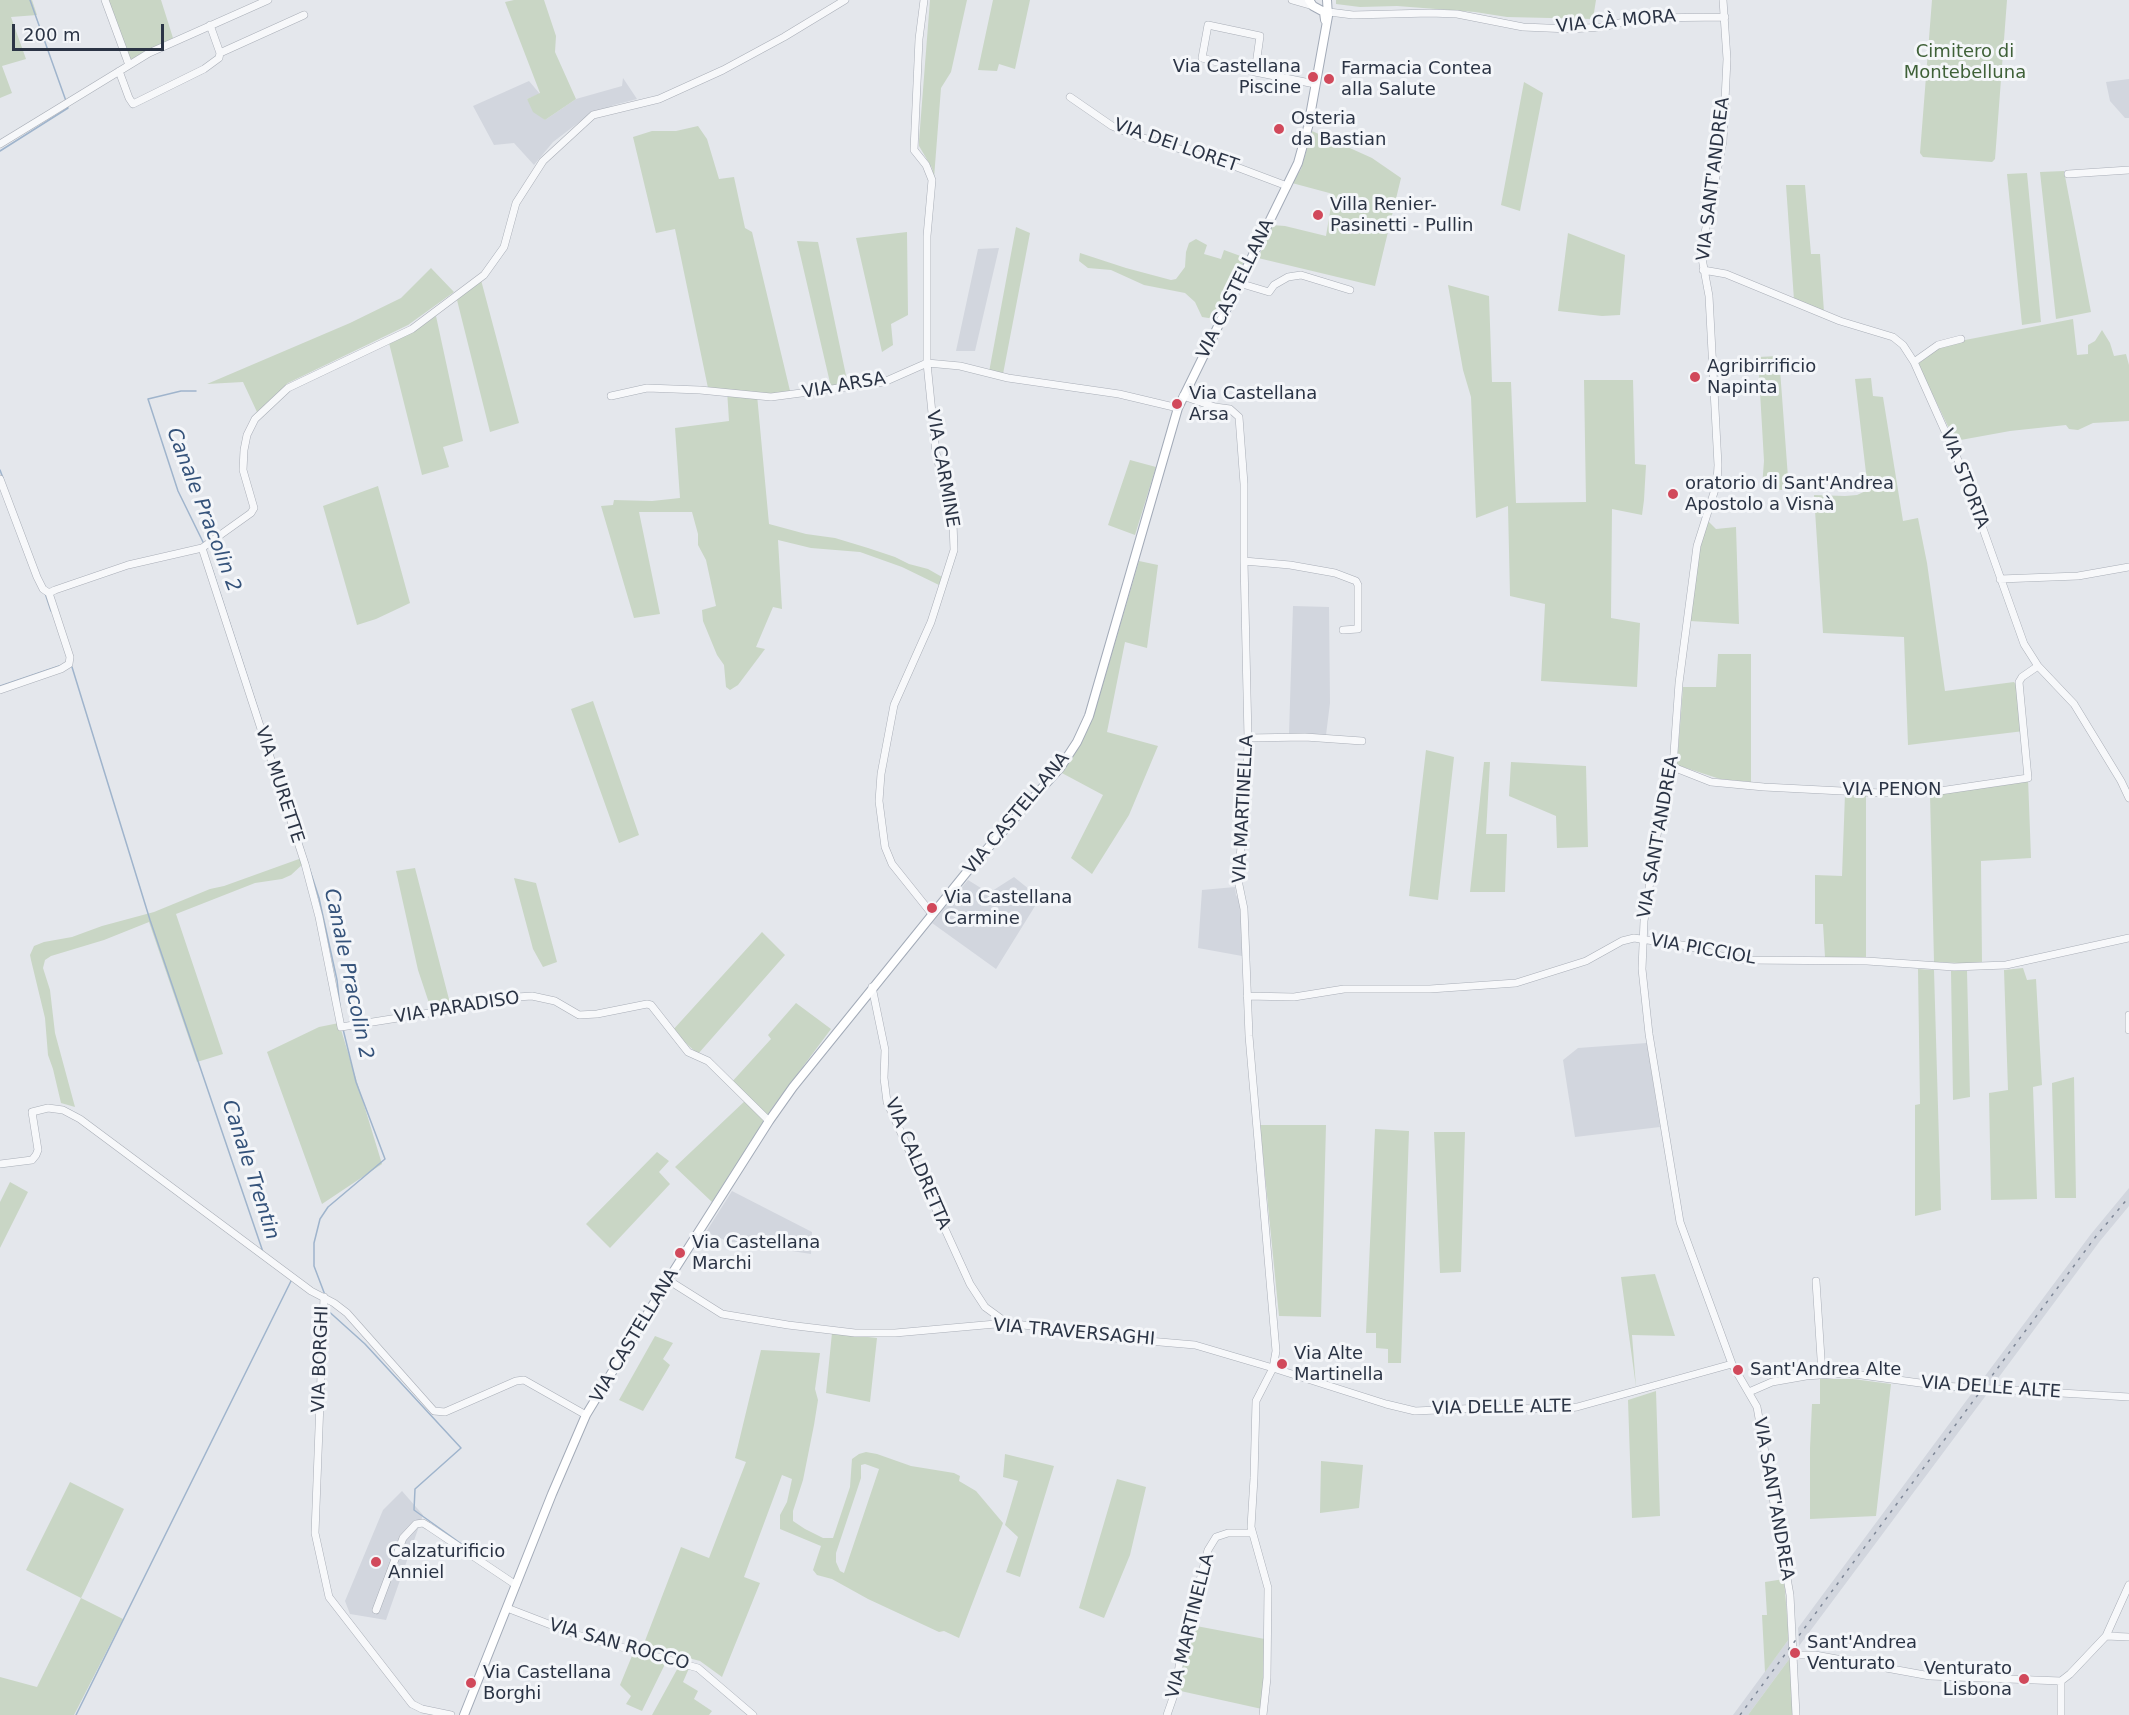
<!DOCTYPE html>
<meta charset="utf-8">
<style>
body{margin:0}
#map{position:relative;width:2129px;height:1715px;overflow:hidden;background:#e4e7ec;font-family:"DejaVu Sans",sans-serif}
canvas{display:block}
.scale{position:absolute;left:12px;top:24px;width:152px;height:27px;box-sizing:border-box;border:3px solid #2b3445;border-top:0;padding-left:8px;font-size:18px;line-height:21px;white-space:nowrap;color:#2b3445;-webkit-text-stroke:4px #f4f6f9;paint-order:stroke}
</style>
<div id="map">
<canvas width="2129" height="1715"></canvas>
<div class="scale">200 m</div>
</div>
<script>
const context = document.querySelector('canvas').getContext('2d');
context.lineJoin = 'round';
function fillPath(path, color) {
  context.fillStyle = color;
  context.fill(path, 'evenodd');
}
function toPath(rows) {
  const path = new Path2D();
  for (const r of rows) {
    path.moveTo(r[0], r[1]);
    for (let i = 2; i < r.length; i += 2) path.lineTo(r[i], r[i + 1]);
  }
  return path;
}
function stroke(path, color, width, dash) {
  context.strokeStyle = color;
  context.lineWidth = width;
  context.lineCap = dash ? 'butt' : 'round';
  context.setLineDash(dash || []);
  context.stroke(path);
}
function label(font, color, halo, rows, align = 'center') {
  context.font = font + ' "DejaVu Sans",sans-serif';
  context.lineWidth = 6;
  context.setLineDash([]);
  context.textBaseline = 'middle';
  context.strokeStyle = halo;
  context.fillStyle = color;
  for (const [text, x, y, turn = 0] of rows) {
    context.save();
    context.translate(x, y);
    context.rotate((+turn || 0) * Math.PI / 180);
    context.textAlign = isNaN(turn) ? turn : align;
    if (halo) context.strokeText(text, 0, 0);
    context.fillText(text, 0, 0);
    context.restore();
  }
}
fillPath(toPath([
 [623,78,637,99,614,105,586,117,553,142,534,165,514,143,494,145,473,106,529,81,540,94,527,99,545,120,576,99,622,86],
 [2129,79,2129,118,2125,118,2110,101,2106,82],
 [999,248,975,351,956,351,978,249],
 [1293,606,1329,607,1330,703,1326,735,1289,734],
 [1014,877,1040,898,996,969,932,923,968,880,989,893],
 [1235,887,1236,895,1241,904,1242,956,1198,948,1202,890],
 [1647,1043,1660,1127,1575,1137,1563,1060,1578,1048],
 [2129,1188,2129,1206,2100,1241,1993,1385,1979,1384,2091,1234],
 [732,1191,812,1232,811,1254,727,1241,706,1232],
 [1972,1393,1987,1394,1799,1646,1798,1628],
 [402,1491,423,1515,386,1620,350,1614,345,1601,383,1510],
 [1789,1639,1790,1658,1748,1715,1733,1715]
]), '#d2d6de');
fillPath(toPath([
 [0,0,32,0,37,15,11,17,26,59,2,66,12,93,0,98],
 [106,0,161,0,173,38,130,61],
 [514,0,544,0,556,36,555,52,576,99,545,120,533,112,527,99,540,93,505,2],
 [930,0,967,0,951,72,941,88,934,178,932,168,919,146,919,141],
 [993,0,1030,0,1015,69,999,64,997,71,978,70],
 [1336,0,1596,0,1593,19,1507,17,1475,12,1397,6,1360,7,1336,4],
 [1932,0,2007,0,1995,159,1992,162,1923,157,1920,153],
 [1524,82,1543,93,1520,211,1501,205],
 [698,126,707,139,719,179,734,177,745,228,752,232,791,395,757,395,769,524,806,534,835,538,868,548,895,557,909,564,928,569,942,577,939,585,902,567,860,552,811,548,778,540,782,609,773,607,756,647,765,649,738,685,730,690,726,687,724,665,717,655,703,621,702,610,716,606,706,560,698,545,698,534,692,512,639,512,660,614,634,618,601,506,613,505,614,500,652,501,680,498,675,428,729,421,727,390,708,388,675,229,656,233,633,137,652,131,676,131],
 [1312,131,1372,158,1401,178,1375,286,1258,258,1272,225,1285,226,1326,236,1333,194,1292,183,1301,169],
 [2064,171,2091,312,2056,319,2040,172],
 [2027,173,2041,322,2022,325,2007,174],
 [1786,185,1805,185,1811,254,1820,254,1824,312,1794,300],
 [1016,227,1030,233,1003,374,989,372],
 [907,232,908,315,891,324,893,345,882,352,856,238],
 [1568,233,1625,255,1620,315,1602,316,1558,311],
 [1196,239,1207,245,1204,254,1221,259,1224,250,1246,258,1215,319,1202,317,1195,302,1185,293,1144,285,1111,270,1088,268,1079,261,1080,253,1126,268,1171,280,1176,279,1185,267,1186,252,1189,243],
 [797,241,818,242,848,385,831,387],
 [431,268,454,292,408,325,288,383,257,412,243,382,207,384,350,323,401,298],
 [481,280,519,423,490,432,457,300],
 [1448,285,1489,296,1492,382,1511,382,1516,503,1586,502,1584,380,1633,380,1635,464,1646,465,1644,500,1642,515,1612,509,1611,618,1640,623,1637,687,1541,681,1545,604,1510,596,1508,506,1476,518,1471,397,1463,370],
 [436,316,463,441,443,447,449,467,422,475,389,343,423,325],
 [2073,319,2077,355,2088,354,2088,345,2095,341,2102,330,2110,343,2114,356,2126,354,2129,365,2129,421,2093,423,2078,430,2069,429,2066,425,2010,431,1955,441,1918,364,1939,347,1960,341],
 [1779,356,1789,491,1762,487,1764,461,1758,357],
 [1871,378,1873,396,1883,397,1903,521,1918,518,1927,563,1945,691,2014,682,2019,689,2024,731,1908,745,1904,637,1823,633,1814,495,1845,496,1857,495,1868,490,1855,379],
 [1130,460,1156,467,1135,535,1108,525],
 [378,486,410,603,376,619,357,625,323,506],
 [1708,521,1716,529,1736,527,1739,624,1690,621,1700,548],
 [1139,561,1158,565,1147,648,1125,642,1107,732,1158,746,1129,815,1092,874,1071,858,1103,795,1060,772,1083,739,1093,718],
 [1718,654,1751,654,1751,782,1720,779,1677,765,1683,687,1716,687],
 [593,701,639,835,619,843,571,709],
 [1426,750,1454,757,1438,900,1409,896],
 [1484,762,1490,762,1486,834,1507,834,1505,892,1470,892],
 [1511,762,1586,766,1588,847,1557,848,1556,816,1509,796],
 [2028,778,2031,858,1981,861,1982,964,1934,962,1930,794],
 [1845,794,1866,795,1866,958,1825,957,1823,924,1815,924,1815,875,1842,876],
 [299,859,304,863,291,875,282,879,255,883,176,914,223,1054,197,1062,149,922,104,940,51,956,45,960,43,968,50,990,55,1033,75,1107,61,1103,53,1069,48,1055,45,1018,31,960,30,955,34,946,44,942,72,937,102,926,154,912,210,889,224,886],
 [415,868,451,1007,431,1009,418,970,396,871],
 [514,878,536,883,557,962,543,967,533,949],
 [762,932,785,955,698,1054,672,1031],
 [2023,968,2027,980,2036,979,2042,1085,2033,1087,2037,1199,1991,1200,1989,1093,2008,1090,2004,970],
 [1918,969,1934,970,1941,1210,1915,1216,1915,1105,1920,1104],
 [1951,971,1967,971,1970,1097,1953,1100],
 [796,1003,831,1029,772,1108,712,1202,675,1167,747,1099,730,1084,771,1039,768,1035],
 [339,1023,382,1164,322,1204,267,1052,319,1027],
 [2074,1077,2076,1198,2055,1198,2052,1083],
 [1260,1125,1326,1125,1321,1317,1279,1316],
 [1375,1129,1409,1131,1401,1363,1388,1363,1388,1349,1376,1348,1376,1333,1366,1333],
 [1434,1132,1465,1132,1461,1272,1440,1273],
 [657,1152,669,1161,659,1172,670,1184,610,1248,586,1224],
 [10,1182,28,1192,0,1248,0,1202],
 [1655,1274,1675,1336,1632,1335,1636,1387,1621,1277],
 [832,1333,877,1338,870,1402,826,1393],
 [655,1336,673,1343,663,1359,670,1365,643,1411,619,1400],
 [761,1350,820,1353,815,1389,818,1400,814,1425,803,1480,793,1511,793,1521,805,1529,823,1538,833,1538,850,1487,852,1459,859,1454,866,1452,877,1454,911,1466,954,1473,960,1476,959,1481,976,1491,1003,1523,959,1638,944,1631,939,1632,868,1599,832,1579,817,1575,813,1570,821,1546,780,1529,780,1515,787,1502,792,1479,782,1475,744,1577,760,1583,722,1677,700,1661,643,1646,681,1547,709,1558,746,1462,735,1458],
 [865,1464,879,1469,844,1573,840,1571,836,1562,836,1553,861,1478,861,1465],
 [1820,1379,1853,1379,1891,1384,1876,1516,1810,1519,1810,1448,1812,1404,1820,1404],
 [1656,1391,1660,1516,1632,1518,1628,1400],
 [1005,1454,1054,1466,1020,1577,1006,1572,1018,1537,1005,1525,1018,1481,1003,1477],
 [1321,1461,1363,1465,1359,1508,1320,1513],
 [1117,1479,1146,1487,1130,1555,1104,1618,1079,1608],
 [70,1482,124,1509,81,1598,123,1619,74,1715,0,1715,0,1677,37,1687,81,1598,26,1570],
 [1784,1579,1789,1639,1765,1672,1762,1615,1767,1615,1765,1582],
 [1191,1625,1270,1640,1262,1709,1176,1690],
 [634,1651,667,1660,642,1711,626,1704,631,1696,620,1685],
 [1790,1658,1794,1715,1748,1715],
 [680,1664,690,1666,683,1682,698,1691,694,1699,712,1711,709,1715,652,1715]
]), '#c9d6c5');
stroke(toPath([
 [30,0,66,101],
 [0,151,68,108,67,106],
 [196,391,181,391,148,399,178,491,204,544],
 [0,470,3,478],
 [212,569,319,898,337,980,340,1007],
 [45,593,51,611],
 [72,667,150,920,263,1252],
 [0,686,59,666],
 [325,1295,314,1266,314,1243,320,1219,328,1207,385,1159,356,1082,343,1029],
 [325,1308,365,1344,461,1448,415,1489,414,1510,470,1550],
 [76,1715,291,1281]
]), '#9fb4cc', 1.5);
const minor = toPath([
 [105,0,129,65],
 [924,0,919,39,914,150,926,165,932,180,927,236,927,363,936,453,953,523,954,550,931,622,894,705,881,774,879,801,885,847,892,864,932,914],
 [1292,0,1313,6],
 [1723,0,1727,59,1723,141,1701,253,1709,296,1718,465,1717,483,1697,546,1679,683,1673,767,1658,829,1644,921,1642,969,1649,1034,1680,1222,1732,1364,1757,1407,1790,1595,1796,1715],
 [1329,12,1353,15,1430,13,1457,14,1523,27,1570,29,1602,27,1642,18,1725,17],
 [220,53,304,15],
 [119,71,129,98,133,104,204,69,219,58,220,53,210,25],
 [1255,72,1260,36,1208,25,1202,58,1255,72,1315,84],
 [1070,97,1112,126,1134,135,1226,163,1287,186],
 [0,144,149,53,268,0],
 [2068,174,2129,170],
 [1703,270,1726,274,1840,321,1893,337,1903,345,1914,362,1961,467,2024,644,2038,666,2074,704,2121,781,2129,798],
 [1239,283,1269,292,1274,285,1288,277,1301,275,1350,290],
 [1914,362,1938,345,1961,339],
 [611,396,647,388,700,390,771,397,884,382,927,363,960,366,1008,378,1119,394,1178,408],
 [1183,396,1215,407,1230,409,1239,417,1244,484,1244,561,1248,738,1247,780,1238,880,1244,909,1249,1036,1276,1351,1273,1368,1256,1401,1254,1478,1251,1527,1268,1588,1267,1678,1263,1715],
 [0,479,37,577,43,589,49,593],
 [202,548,305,864,319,917,341,1027,442,1011,517,997,532,996,555,1001,579,1015,597,1014,647,1004,651,1005,688,1052,708,1061,769,1121],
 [1244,561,1290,565,1335,573,1356,581,1358,585,1358,629,1343,630],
 [2000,579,2078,576,2129,567],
 [0,690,61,669,69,664,70,657,49,593,55,590,128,565,202,548,251,513,254,508,243,470,244,450,247,435,255,419,288,388,412,329,484,275,504,247,516,203,543,161,593,115,659,99,723,70,784,37,845,0],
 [1248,738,1305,737,1362,741],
 [1673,767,1711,782,1764,787,1881,793,1933,792,2028,778,2019,682,2022,677,2038,666],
 [872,987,885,1050,884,1078,887,1102,970,1284,985,1307,1007,1323],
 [1247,996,1294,997,1344,989,1430,989,1516,983,1586,961,1622,941,1634,938,1688,946,1725,957,1745,960,1867,961,1954,967,2006,965,2129,938],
 [2129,1015,2129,1030],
 [0,1164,32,1160,36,1155,38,1150,32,1112,48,1108,63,1110,80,1119,311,1291,334,1303,347,1313,434,1411,445,1412,516,1381,524,1380,586,1415],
 [668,1280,722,1314,788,1325,855,1333,895,1333,1007,1323,1056,1329,1102,1337,1195,1345,1273,1368,1386,1404,1415,1411,1482,1408,1561,1409,1577,1407,1732,1364],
 [1816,1281,1822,1374],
 [324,1297,315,1533,329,1597,412,1704,422,1709,451,1715],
 [1749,1392,1772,1382,1806,1376,1847,1373,1942,1386,2129,1397],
 [507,1608,577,1635,698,1668,753,1715],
 [376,1610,403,1538,416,1524,423,1523,428,1526,516,1585],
 [2106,1636,2129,1637],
 [1792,1655,1815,1655,1930,1676,2061,1681],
 [2061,1681,2070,1674,2106,1636,2129,1585],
 [1167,1715,1175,1692,1182,1648,1208,1550,1216,1537,1228,1533,1251,1533],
 [2061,1715,2061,1681]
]);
const major = toPath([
 [1309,0,1313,6,1324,12,1325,20],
 [464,1715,552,1494,586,1415,668,1280,769,1121,793,1087,970,868,1060,768,1077,742,1089,716,1178,408,1298,163,1308,127,1328,16,1327,0]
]);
stroke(minor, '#a9aeb7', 8);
stroke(major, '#a3abb8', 10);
stroke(minor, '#f7f8fa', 7);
stroke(major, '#fff', 8);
stroke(toPath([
 [1740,1715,2023,1334,2097,1235,2129,1197]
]), '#7d8696', 1.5, [3, 6]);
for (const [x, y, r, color] of [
 [1313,77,6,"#d1495b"],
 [1329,79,6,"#d1495b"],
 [1279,129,6,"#d1495b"],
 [1318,215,6,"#d1495b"],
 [1695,377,6,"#d1495b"],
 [1177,404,6,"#d1495b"],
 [1673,494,6,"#d1495b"],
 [932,908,6,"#d1495b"],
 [680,1253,6,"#d1495b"],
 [1282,1364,6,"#d1495b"],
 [1738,1370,6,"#d1495b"],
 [376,1562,6,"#d1495b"],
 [1795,1653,6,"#d1495b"],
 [2024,1679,6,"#d1495b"],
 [471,1683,6,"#d1495b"]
]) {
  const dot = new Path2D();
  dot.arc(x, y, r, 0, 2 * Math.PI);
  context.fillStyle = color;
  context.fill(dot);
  stroke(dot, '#f4f6f9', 2);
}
label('18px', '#2b3445', '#f4f6f9', [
 ["VIA CÀ MORA",1616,22,-5],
 ["VIA DEI LORET",1176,146,19],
 ["VIA SANT'ANDREA",1714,179,-83],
 ["VIA CASTELLANA",1236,289,-64],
 ["VIA ARSA",844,386,-10],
 ["VIA CARMINE",942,469,80],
 ["VIA STORTA",1964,479,69],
 ["VIA MURETTE",279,785,72],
 ["VIA PENON",1892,790],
 ["VIA MARTINELLA",1244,809,-87],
 ["VIA CASTELLANA",1017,814,-50],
 ["VIA SANT'ANDREA",1659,837,-80],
 ["VIA PICCIOL",1703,950,10],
 ["VIA PARADISO",457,1008,-9],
 ["VIA CALDRETTA",917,1164,67],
 ["VIA TRAVERSAGHI",1074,1333,5],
 ["VIA CASTELLANA",635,1336,-59],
 ["VIA BORGHI",321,1359,-88],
 ["VIA DELLE ALTE",1991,1388,4],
 ["VIA DELLE ALTE",1502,1408,-1],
 ["VIA SANT'ANDREA",1773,1499,80],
 ["VIA MARTINELLA",1191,1626,-76],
 ["VIA SAN ROCCO",619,1645,16]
]);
label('18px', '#3f6138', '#f4f6f9', [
 ["Cimitero di",1965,52],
 ["Montebelluna",1965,73]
]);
label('18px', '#2b3445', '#f4f6f9', [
 ["Via Castellana",1301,67,"right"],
 ["Piscine",1301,88,"right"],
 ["Farmacia Contea",1341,69],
 ["alla Salute",1341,90],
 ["Osteria",1291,119],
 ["da Bastian",1291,140],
 ["Villa Renier-",1330,205],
 ["Pasinetti - Pullin",1330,226],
 ["Agribirrificio",1707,367],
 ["Napinta",1707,388],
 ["Via Castellana",1189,394],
 ["Arsa",1189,415],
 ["oratorio di Sant'Andrea",1685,484],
 ["Apostolo a Visnà",1685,505],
 ["Via Castellana",944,898],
 ["Carmine",944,919],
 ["Via Castellana",692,1243],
 ["Marchi",692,1264],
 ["Via Alte",1294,1354],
 ["Martinella",1294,1375],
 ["Sant'Andrea Alte",1750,1370],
 ["Calzaturificio",388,1552],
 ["Anniel",388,1573],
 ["Sant'Andrea",1807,1643],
 ["Venturato",1807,1664],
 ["Venturato",2012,1669,"right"],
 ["Lisbona",2012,1690,"right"],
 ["Via Castellana",483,1673],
 ["Borghi",483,1694]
], 'left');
label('italic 20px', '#34527a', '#f4f6f9', [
 ["Canale Pracolin 2",203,510,69],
 ["Canale Pracolin 2",348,974,78],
 ["Canale Trentin",250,1170,72]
]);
</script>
